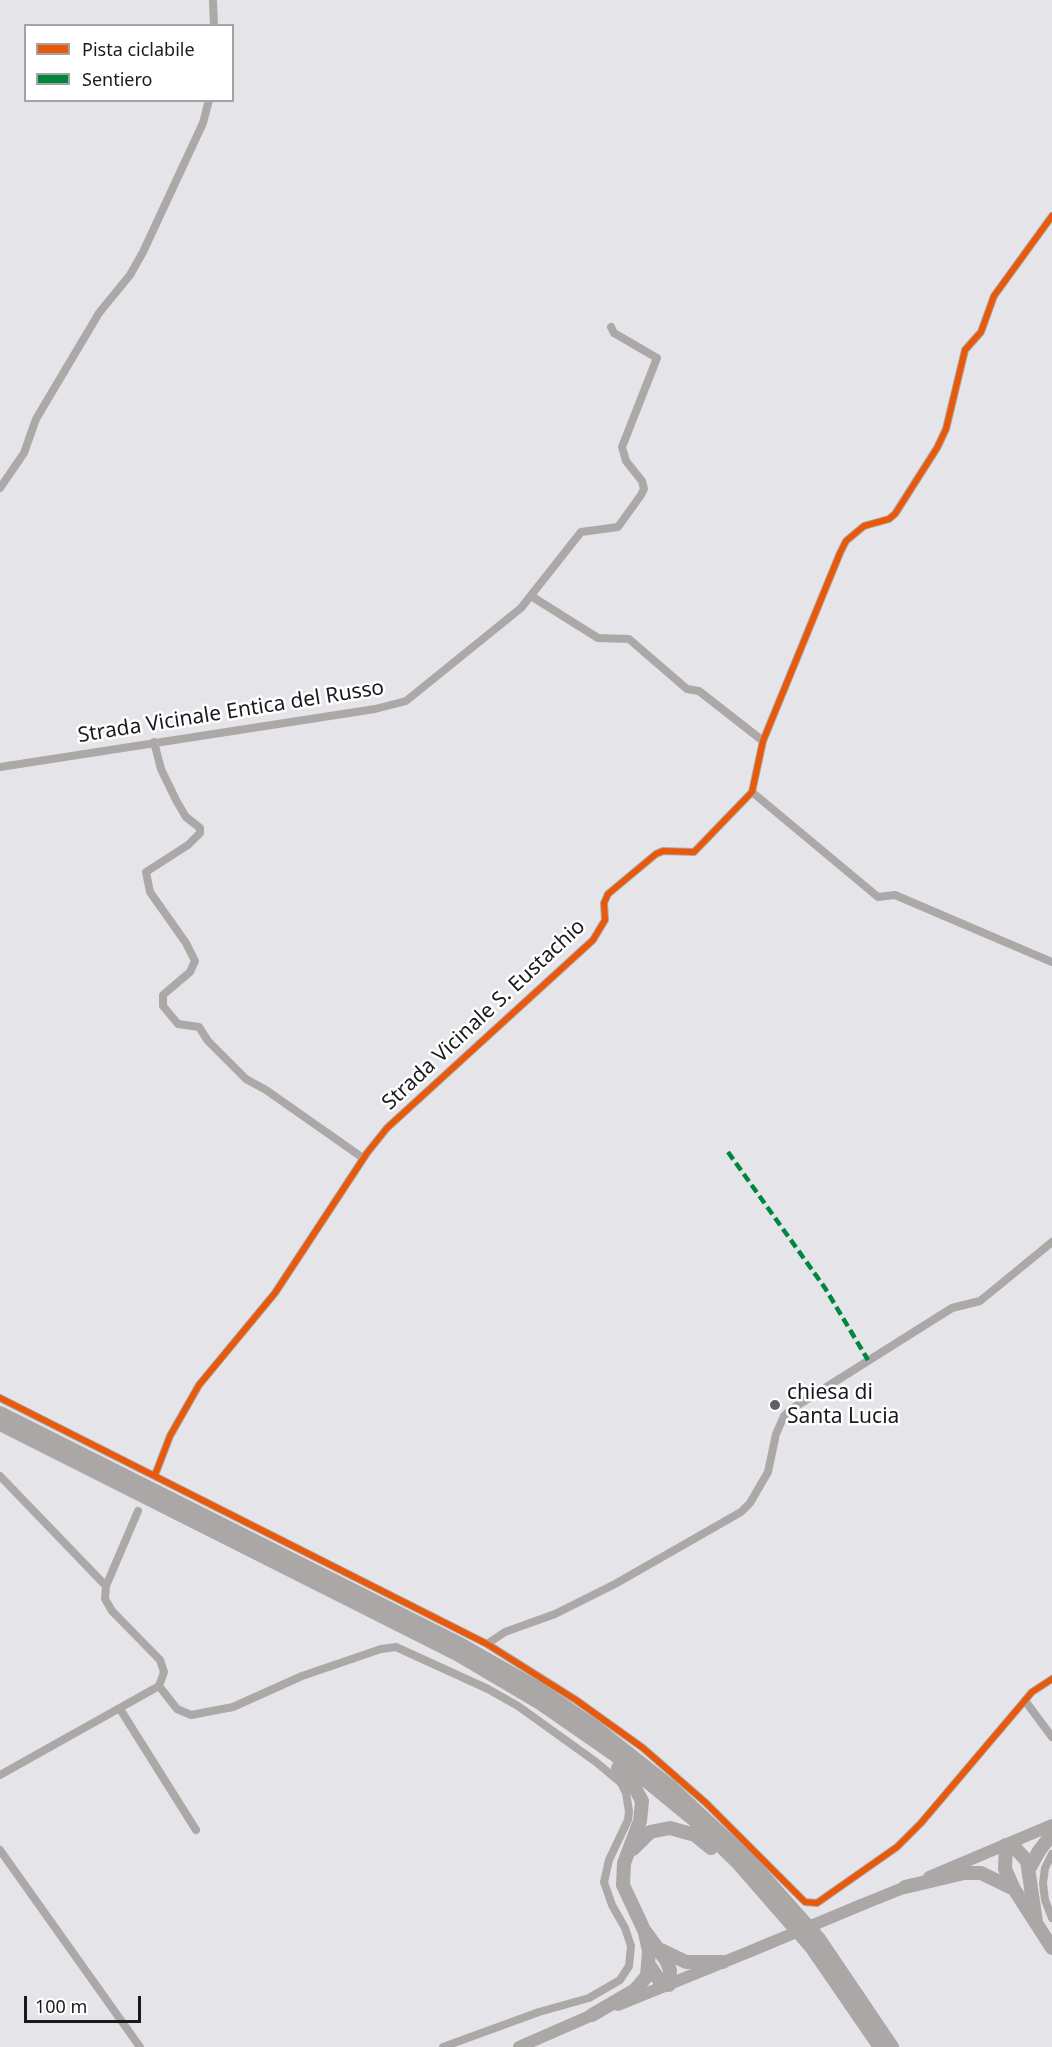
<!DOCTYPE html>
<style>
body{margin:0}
#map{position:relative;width:1052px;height:2047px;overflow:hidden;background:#e4e4e9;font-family:"Noto Sans",sans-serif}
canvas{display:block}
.legend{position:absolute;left:24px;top:24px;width:210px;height:78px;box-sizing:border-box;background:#fff;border:2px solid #a3a3a5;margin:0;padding:8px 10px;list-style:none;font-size:18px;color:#191a1d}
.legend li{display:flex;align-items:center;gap:12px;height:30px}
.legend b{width:30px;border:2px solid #a3a3a5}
.scale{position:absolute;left:24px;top:1996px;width:117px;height:27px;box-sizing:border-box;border:3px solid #191a1d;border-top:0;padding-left:8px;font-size:18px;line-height:21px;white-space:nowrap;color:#191a1d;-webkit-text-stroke:4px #fff;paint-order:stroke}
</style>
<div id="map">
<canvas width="1052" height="2047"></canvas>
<ul class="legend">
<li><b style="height:8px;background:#e8590c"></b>Pista ciclabile</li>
<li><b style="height:8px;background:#00873e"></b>Sentiero</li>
</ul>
<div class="scale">100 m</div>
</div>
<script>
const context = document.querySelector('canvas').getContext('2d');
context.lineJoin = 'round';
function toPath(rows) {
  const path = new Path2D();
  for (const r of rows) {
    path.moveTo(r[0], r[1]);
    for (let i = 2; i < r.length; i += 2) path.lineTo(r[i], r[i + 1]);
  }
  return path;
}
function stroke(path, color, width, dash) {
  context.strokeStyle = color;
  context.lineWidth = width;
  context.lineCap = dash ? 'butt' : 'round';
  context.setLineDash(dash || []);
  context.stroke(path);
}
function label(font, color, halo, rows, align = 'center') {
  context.font = font + ' "Noto Sans",sans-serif';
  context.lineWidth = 5;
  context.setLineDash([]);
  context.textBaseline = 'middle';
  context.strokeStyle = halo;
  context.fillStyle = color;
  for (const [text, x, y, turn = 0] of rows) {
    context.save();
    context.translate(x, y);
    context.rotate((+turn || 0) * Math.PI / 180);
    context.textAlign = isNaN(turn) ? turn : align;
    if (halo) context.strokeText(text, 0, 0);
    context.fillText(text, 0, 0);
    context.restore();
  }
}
stroke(toPath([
 [213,0,214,26],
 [0,488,24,453,36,419,99,313,130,275,143,252,203,123,209,100],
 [531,596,598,638,629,639,687,689,699,691,763,741],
 [154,742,161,769,177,802,186,817,200,828,200,833,188,845,146,872,150,892,186,943,195,961,190,972,163,995,163,1006,178,1024,199,1027,208,1041,246,1079,266,1090,363,1158],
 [0,767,375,709,406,701,521,608,581,532,618,527,641,495,644,489,642,481,626,461,622,447,657,358,614,333,611,327],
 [752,792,878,897,895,895,1052,962],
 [0,1398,487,1644,576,1700,643,1748,706,1803,805,1902,817,1903,897,1847,921,1823,1032,1692,1052,1679],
 [155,1475,170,1436,199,1385,275,1293,367,1153,387,1128,593,940,605,920,604,903,608,894,656,854,663,851,694,852,752,792,763,741,840,553,846,541,864,526,889,519,895,514,937,448,946,429,965,350,981,332,994,296,1052,216],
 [0,1476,106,1586],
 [487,1644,505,1632,555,1614,615,1584,741,1512,750,1503,768,1472,776,1434,784,1416,790,1410,952,1308,980,1301,1052,1242],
 [159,1686,177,1709,191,1715,233,1707,302,1676,381,1649,396,1647,488,1689,518,1706,596,1762,621,1783,626,1793,629,1811,628,1820,609,1860,604,1882,612,1905,625,1928,631,1946,629,1966,620,1980,589,1998,539,2012,443,2047],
 [1026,1702,1052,1737],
 [120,1709,196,1830],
 [0,1775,159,1686,164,1672,160,1660,112,1611,105,1599,106,1586,138,1511],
 [0,1850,140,2047],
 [1052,1854,1045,1868,1043,1883,1045,1900,1052,1918]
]), '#aca8a7', 8);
stroke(toPath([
 [929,1877,1052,1825],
 [861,1905,913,1884],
 [618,2005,751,1951],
 [519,2047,599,2012]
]), '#aba7a6', 12);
stroke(toPath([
 [0,1413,460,1644,539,1689,595,1727,671,1787,750,1861,819,1939,892,2047],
 [0,1424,457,1654,540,1703,615,1755,693,1819,737,1862,812,1948,880,2047],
 [618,1768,628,1775,642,1801,640,1821,624,1863,623,1885,644,1930,666,1960,670,1970,669,1985,659,1980,650,1966],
 [633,1849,650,1832,670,1828,695,1835,711,1848],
 [1029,1869,1039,1851,1052,1834],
 [905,1887,964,1873,981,1873,1014,1889],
 [1036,1922,1027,1861,1016,1849,1006,1845,1005,1869,1014,1889,1052,1948],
 [661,1950,686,1962,723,1962],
 [592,2015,635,1990,647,1976,649,1951,645,1933]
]), '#aba7a7', 14);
stroke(toPath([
 [751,1951,861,1905]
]), '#aba7a6', 12);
stroke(toPath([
 [728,1152,825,1288,868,1360]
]), '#00873e', 4.5, [9, 4.5]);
stroke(toPath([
 [0,1398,487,1644,576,1700,643,1748,706,1803,805,1902,817,1903,897,1847,921,1823,1032,1692,1052,1679],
 [155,1475,170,1436,199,1385,275,1293,367,1153,387,1128,593,940,605,920,604,903,608,894,656,854,663,851,694,852,752,792,763,741,840,553,846,541,864,526,889,519,895,514,937,448,946,429,965,350,981,332,994,296,1052,216]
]), '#e8590c', 6);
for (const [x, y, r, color] of [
 [775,1405,6,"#606164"]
]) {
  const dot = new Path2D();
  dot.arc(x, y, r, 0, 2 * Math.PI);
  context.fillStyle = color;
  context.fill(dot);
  stroke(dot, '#fff', 2);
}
label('21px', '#191a1d', '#fff', [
 ["Strada Vicinale Entica del Russo",231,712,-9],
 ["Strada Vicinale S. Eustachio",484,1015,-43]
]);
label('21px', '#191a1d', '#fff', [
 ["chiesa di",787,1393],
 ["Santa Lucia",787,1417]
], 'left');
</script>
